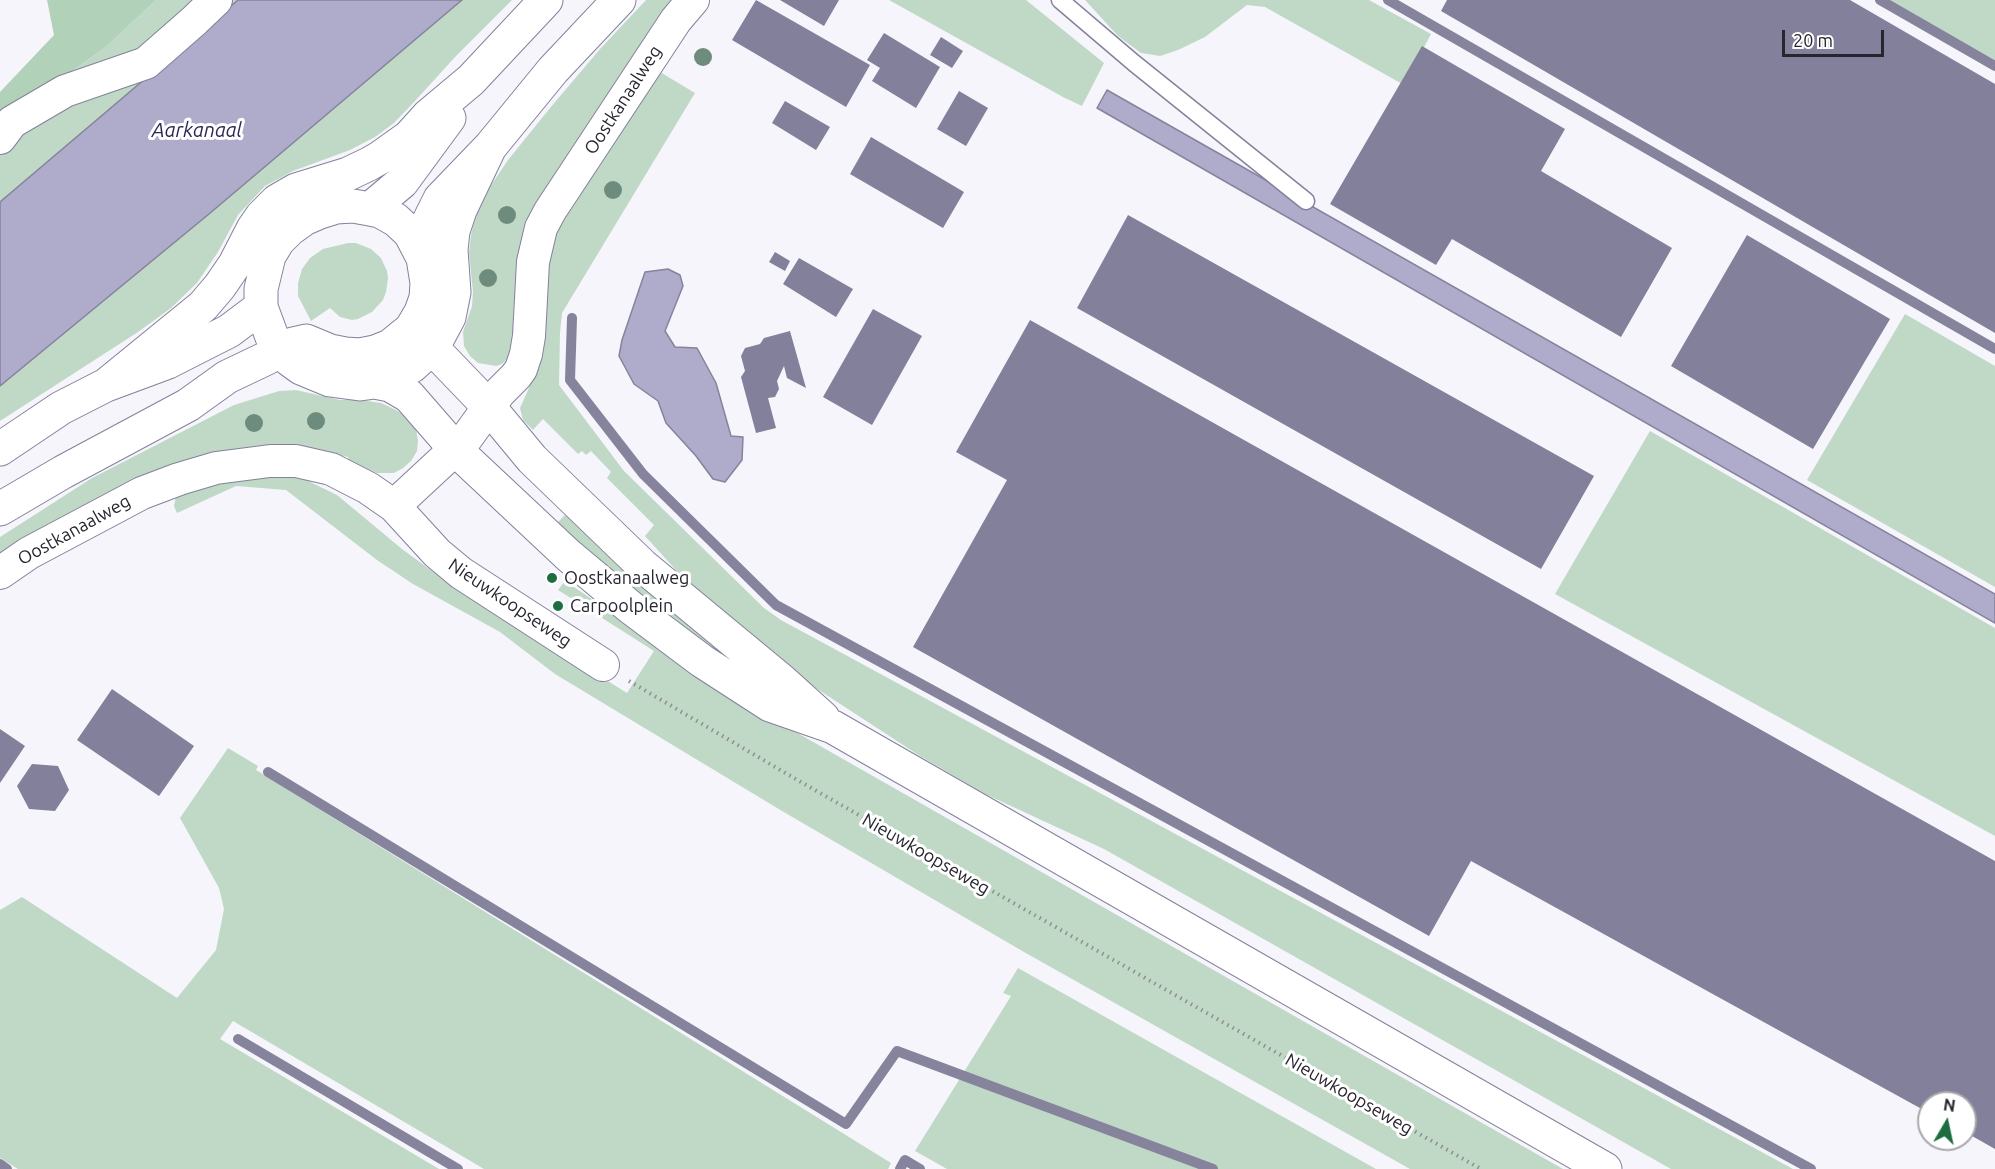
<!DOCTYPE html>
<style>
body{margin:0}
#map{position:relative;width:1995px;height:1169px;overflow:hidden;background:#f5f5fb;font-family:Ubuntu,sans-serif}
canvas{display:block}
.north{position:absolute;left:1917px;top:1091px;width:60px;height:60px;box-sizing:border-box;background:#fff;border:2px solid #a9a8ac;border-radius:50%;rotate:9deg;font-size:16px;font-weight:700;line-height:24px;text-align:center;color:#272630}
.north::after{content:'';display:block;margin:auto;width:21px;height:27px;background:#1d6e3f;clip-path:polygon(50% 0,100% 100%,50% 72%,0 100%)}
.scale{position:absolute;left:1782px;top:30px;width:102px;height:27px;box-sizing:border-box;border:3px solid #272630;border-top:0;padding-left:8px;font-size:18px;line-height:21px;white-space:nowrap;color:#272630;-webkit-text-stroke:4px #fff;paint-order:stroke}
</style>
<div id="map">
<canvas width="1995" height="1169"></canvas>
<div class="north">N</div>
<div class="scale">20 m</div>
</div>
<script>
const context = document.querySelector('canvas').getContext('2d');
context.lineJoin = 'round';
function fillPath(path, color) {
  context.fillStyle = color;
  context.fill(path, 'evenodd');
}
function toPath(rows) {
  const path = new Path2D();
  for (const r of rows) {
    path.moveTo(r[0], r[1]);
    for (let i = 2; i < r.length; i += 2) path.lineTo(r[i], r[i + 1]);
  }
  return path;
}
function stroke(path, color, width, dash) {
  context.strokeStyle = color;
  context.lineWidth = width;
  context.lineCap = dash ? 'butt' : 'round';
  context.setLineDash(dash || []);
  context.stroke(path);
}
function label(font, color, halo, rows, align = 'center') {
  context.font = font + ' Ubuntu,sans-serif';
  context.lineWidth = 6;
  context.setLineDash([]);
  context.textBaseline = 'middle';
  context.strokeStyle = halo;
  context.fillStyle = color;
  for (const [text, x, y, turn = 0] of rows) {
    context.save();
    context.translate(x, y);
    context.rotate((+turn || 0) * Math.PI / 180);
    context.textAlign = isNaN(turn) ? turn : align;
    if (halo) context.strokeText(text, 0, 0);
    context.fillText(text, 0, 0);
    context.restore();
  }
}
fillPath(toPath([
 [156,0,238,0,0,202,0,123,107,46],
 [462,0,512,0,456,56,415,101,394,123,375,137,350,150,293,171,265,186,238,215,218,252,197,283,171,308,138,332,0,421,0,386,209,214],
 [646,0,676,0,565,162,516,328,509,357,502,364,496,366,478,363,470,356,464,346,463,332,472,306,473,292,469,253,471,235,475,217,481,200,508,160,550,108,600,49],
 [889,0,1026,0,1104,63,1082,106,1063,97],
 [1085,0,1369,0,1431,34,1404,85,1265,7,1247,5,1205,37,1178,50,1160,56,1141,53,1118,36],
 [1888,0,1995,0,1995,60],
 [660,72,695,93,562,313,560,333,559,385,624,471,764,608,781,620,1793,1169,1671,1169,1104,849,985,794,920,756,808,683,685,580,645,536,654,525,607,478,611,472,591,451,586,455,582,451,578,454,543,419,533,430,523,420,520,408,537,370,547,270,557,228,594,168,605,156],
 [348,243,356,243,371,249,381,258,387,271,388,278,386,292,383,300,372,312,358,319,352,320,340,317,330,308,311,321,298,296,298,283,302,269,310,258,323,249],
 [1905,314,1995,366,1995,587,1807,480],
 [296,390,340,400,361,400,381,403,396,410,406,416,416,429,418,441,417,451,411,461,403,468,394,473,377,473,349,462,348,457,299,447,0,555,0,537,92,478,234,405,279,391],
 [1650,431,1995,628,1995,836,1555,594],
 [283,475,304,479,337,495,402,549,432,571,627,693,654,651,558,590,565,581,757,710,1563,1169,1410,1169,1024,952,782,811,555,674,500,632,413,584,377,560,286,490,236,486,177,513,174,506,176,496,205,484],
 [569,511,738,659,738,674,553,527],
 [228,748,258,766,256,770,891,1163,888,1169,484,1169,233,1021,220,1039,439,1169,18,1169,0,1158,0,910,22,897,177,998,216,950,224,909,219,888,180,818],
 [1018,968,1376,1169,947,1169,915,1151,1011,996,1003,993]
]), '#c0d9c6');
fillPath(toPath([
 [47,0,156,0,107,46,0,123,0,92,54,35]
]), '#b1d1b9');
const water = toPath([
 [238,0,462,0,209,214,0,386,0,202,238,0],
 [1107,90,1995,594,1995,623,1097,108,1107,90],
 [668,269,680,275,683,286,665,331,675,347,697,348,716,383,731,436,743,437,742,460,725,482,713,479,696,456,666,423,658,401,634,384,619,356,622,340,645,272,668,269]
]);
fillPath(water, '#aeabcb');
stroke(water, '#86839c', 1.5);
stroke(toPath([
 [1388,0,1995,349],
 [1880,0,1995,66],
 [572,318,570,380,643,474,776,605,1811,1169],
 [268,772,846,1124,897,1051,1213,1169],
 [238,1039,458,1169],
 [0,1164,7,1169],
 [900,1169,905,1160,920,1169]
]), '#86839c', 10);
fillPath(toPath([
 [756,0,870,65,846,107,732,40],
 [780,0,839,0,824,26],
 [1447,0,1850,0,1995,84,1995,333,1441,11],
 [884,33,940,67,916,108,872,81,880,68,867,60],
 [941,37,963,51,952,68,930,55],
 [1422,46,1565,129,1541,171,1672,248,1621,337,1452,239,1436,265,1330,204],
 [959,91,988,108,966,146,937,129],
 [785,101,830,127,816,150,772,123],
 [871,137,964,192,943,228,850,174],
 [1128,215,1594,476,1541,569,1077,308],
 [1747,235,1890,319,1813,449,1671,366],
 [775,252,790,261,785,271,769,262],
 [799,258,853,289,836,317,783,284],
 [873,309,922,336,872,425,823,397],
 [1030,320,1995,861,1995,1149,1965,1132,1965,1103,1929,1103,1929,1113,1471,861,1429,936,913,647,1007,480,956,452],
 [790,331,806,388,787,378,784,366,777,381,779,389,775,397,768,398,776,428,756,433,741,377,745,371,741,356,745,348,760,344,764,338],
 [112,689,194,746,159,796,77,740],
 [0,729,25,746,0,783],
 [32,764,58,766,69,790,55,811,29,809,17,786]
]), '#82809a');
const service = toPath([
 [1060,0,1134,63,1306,201]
]);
const minor = toPath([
 [0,138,12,122,65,91,146,63,194,21,216,0],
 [394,506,465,440,499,393,516,376,521,369,526,354,529,336,533,262,541,228,550,211,676,20,693,0],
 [0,573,29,553,142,493,179,479,216,468,270,461,296,461,331,469,368,488,394,506,437,553,461,573,603,665]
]);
const primary = toPath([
 [370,209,402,182,449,118],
 [423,258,428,223,440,199,490,147,553,70,619,0],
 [424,328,433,347,440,356,489,407,532,459,643,566,782,681,823,718],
 [375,382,390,385,409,396,456,450,568,555,630,607,702,661,770,705,833,727,1605,1169],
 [106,385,203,306,220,286,235,264,253,229,262,216,277,201,296,190,348,174,369,164,381,157,409,137,428,116,471,80,546,0],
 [0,449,61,408,106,385,168,362,229,331,261,307],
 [0,509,63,472,188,405,227,377,269,357,281,350,293,344,306,341,330,351,345,354,360,355,375,352,390,346,411,329,421,312,426,298,427,283,423,258,410,233,396,220,380,211,370,209,353,206,336,207,320,212,304,219,290,229,278,241,269,256,261,289,261,307,272,337,281,350,290,360,301,368,330,380,360,384,375,382,395,376,412,366,433,347,449,317,454,292,451,250,453,231,460,210,490,147]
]);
stroke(service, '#84819b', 19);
stroke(minor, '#84819b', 34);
stroke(primary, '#84819b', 35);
stroke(toPath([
 [629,681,799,781,1481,1169]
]), '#8f8e96', 4, [1.5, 4.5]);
stroke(service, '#fff', 16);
stroke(minor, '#fff', 32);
stroke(primary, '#fff', 33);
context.fillStyle = '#6e8c7e';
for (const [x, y] of [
 [703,57],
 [613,190],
 [507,215],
 [488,278],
 [316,421],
 [254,423]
]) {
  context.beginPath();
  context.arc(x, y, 9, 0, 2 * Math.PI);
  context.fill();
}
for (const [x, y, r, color] of [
 [552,578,6,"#1d6e3f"],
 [558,606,6,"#1d6e3f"]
]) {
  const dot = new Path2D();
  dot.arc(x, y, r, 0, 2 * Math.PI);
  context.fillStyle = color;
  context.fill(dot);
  stroke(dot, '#fff', 2);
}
label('18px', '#272630', '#fff', [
 ["Oostkanaalweg",623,100,-57],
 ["Oostkanaalweg",74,530,-29],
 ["Nieuwkoopseweg",510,603,34],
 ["Nieuwkoopseweg",926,854,30],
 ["Nieuwkoopseweg",1349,1094,30]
]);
label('18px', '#272630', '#fff', [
 ["Oostkanaalweg",564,578],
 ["Carpoolplein",570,606]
], 'left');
label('italic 20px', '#2f2753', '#fff', [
 ["Aarkanaal",197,130]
]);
</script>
